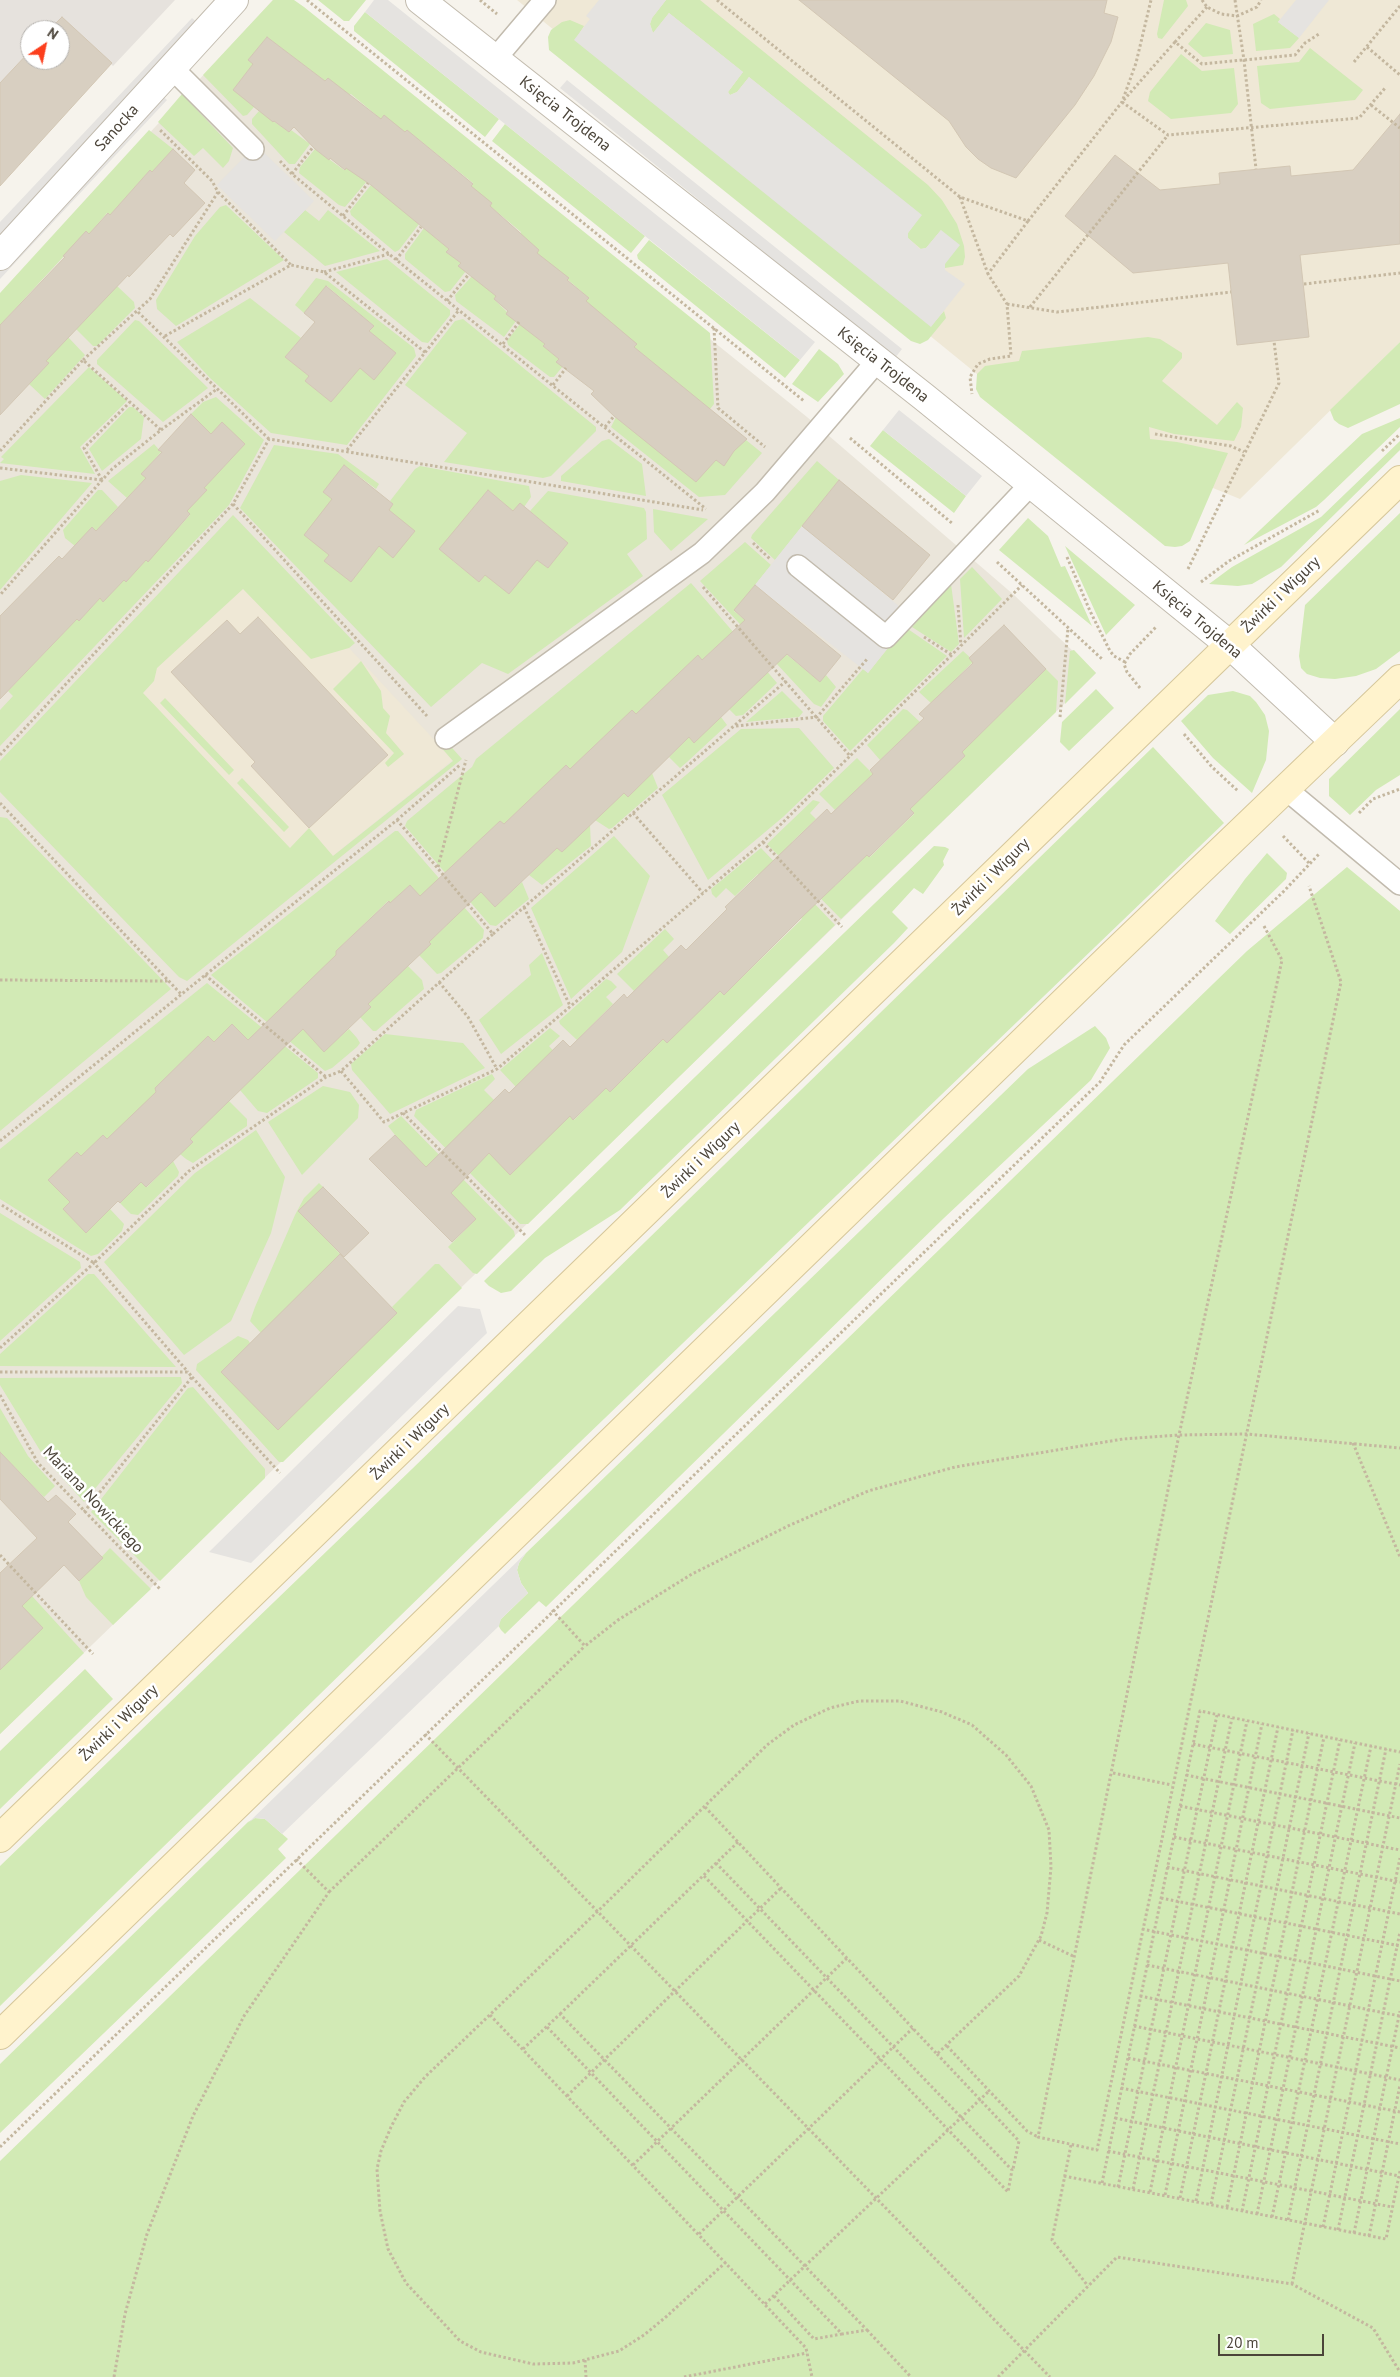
<!DOCTYPE html>
<meta charset="utf-8">
<style>
body{margin:0}
#map{position:relative;width:1400px;height:2377px;overflow:hidden;background:#f6f3ec;font-family:"PT Sans",sans-serif}
canvas{display:block}
.north{position:absolute;left:20px;top:20px;width:50px;height:50px;box-sizing:border-box;background:#fff;border:1px solid #b7b4b0;border-radius:50%;rotate:34deg;font-size:14px;font-weight:700;line-height:20px;text-align:center;color:#4b4439}
.north::after{content:'';display:block;margin:auto;width:18px;height:22px;background:#fc3f1d;clip-path:polygon(50% 0,100% 100%,50% 72%,0 100%)}
.scale{position:absolute;left:1218px;top:2334px;width:106px;height:22px;box-sizing:border-box;border:2px solid #4b4439;border-top:0;padding-left:6px;font-size:15px;line-height:18px;white-space:nowrap;color:#4b4439;-webkit-text-stroke:4px #fff;paint-order:stroke}
</style>
<div id="map">
<canvas width="1400" height="2377"></canvas>
<div class="north">N</div>
<div class="scale">20 m</div>
</div>
<script>
const context = document.querySelector('canvas').getContext('2d');
context.lineJoin = 'round';
function fillPath(path, color) {
  context.fillStyle = color;
  context.fill(path, 'evenodd');
}
function toPath(rows) {
  const path = new Path2D();
  for (const r of rows) {
    path.moveTo(r[0], r[1]);
    for (let i = 2; i < r.length; i += 2) path.lineTo(r[i], r[i + 1]);
  }
  return path;
}
function stroke(path, color, width, dash) {
  context.strokeStyle = color;
  context.lineWidth = width;
  context.lineCap = dash ? 'butt' : 'round';
  context.setLineDash(dash || []);
  context.stroke(path);
}
function label(font, color, halo, rows, align = 'center') {
  context.font = font + ' "PT Sans",sans-serif';
  context.lineWidth = 5;
  context.setLineDash([]);
  context.textBaseline = 'middle';
  context.strokeStyle = halo;
  context.fillStyle = color;
  for (const [text, x, y, turn = 0] of rows) {
    context.save();
    context.translate(x, y);
    context.rotate((+turn || 0) * Math.PI / 180);
    context.textAlign = isNaN(turn) ? turn : align;
    if (halo) context.strokeText(text, 0, 0);
    context.fillText(text, 0, 0);
    context.restore();
  }
}
fillPath(toPath([
 [273,0,289,0,807,417,1014,595,1096,673,0,1734,0,294]
]), '#eae5da');
fillPath(toPath([
 [0,0,175,0,113,66,111,64,0,186],
 [30,30,60,30,60,60,30,60]
]), '#e6e2dd');
fillPath(toPath([
 [517,0,1400,0,1400,342,1240,499,1213,488,1136,506,977,374],
 [236,526,453,760,196,965,3,779]
]), '#efe8d6');
fillPath(toPath([
 [273,0,294,0,304,7,710,333,714,404,710,409,634,347,636,345,586,301,589,298,537,253,539,250,520,234,521,232,490,206,471,186,473,183,407,130,405,132,381,119,351,94,349,95,325,81,267,37,248,60,253,64,233,90,251,98,248,102,254,107,247,115,243,116,203,75],
 [318,0,366,0,349,21,344,21],
 [666,0,700,0,928,185,942,200,957,224,964,246,965,257,963,265,945,268,941,230,926,248,921,249,908,238,908,233,921,215,749,77,737,92,730,95,728,92,743,72,669,13,653,33,650,24,652,18],
 [1164,0,1186,0,1188,6,1162,39,1158,38,1157,34],
 [365,12,499,119,485,137,354,31,354,26],
 [1274,14,1280,19,1278,22,1299,38,1290,48,1256,51,1253,24],
 [570,20,584,26,575,40,931,326,944,311,946,318,928,340,920,344,911,341,549,50,548,37,551,30,562,22],
 [1206,23,1230,30,1233,54,1203,57,1188,44],
 [1310,48,1363,90,1355,100,1270,109,1261,103,1257,66,1299,62],
 [1181,54,1202,71,1234,68,1238,104,1231,113,1171,119,1148,101,1150,92],
 [182,94,233,148,229,161,223,168,203,148,194,156,158,122],
 [259,111,289,132,291,130,310,144,295,164,289,164,252,124,252,119],
 [505,124,645,236,631,253,492,141],
 [149,130,173,149,152,172,149,171,110,215,107,213,89,234,64,256,2,323,0,331,0,293],
 [315,149,344,170,347,166,367,181,345,207,339,205,299,173,300,167],
 [371,185,412,216,411,218,419,224,399,250,395,252,351,215,350,211],
 [226,205,284,260,176,326,157,309,156,300,195,236,220,207],
 [305,210,319,221,328,210,380,251,325,266,284,232],
 [424,228,449,249,446,252,461,263,459,265,466,271,450,291,445,292,405,259,405,254],
 [649,240,800,360,785,378,638,259,637,255],
 [387,259,450,310,450,315,428,343,422,342,336,272],
 [472,276,496,296,494,299,516,321,504,337,456,301,455,295],
 [316,278,328,281,414,348,416,356,347,445,271,433,210,378,177,342,250,298,301,338,285,357,309,376,305,381,331,402,360,368,374,379,396,353,369,331,373,325,327,286,304,313,295,305],
 [117,286,134,302,135,308,97,346,93,346,76,329],
 [463,319,596,427,596,431,551,476,543,478,444,462,467,433,405,385,455,321],
 [135,320,139,321,208,388,163,422,97,364,97,360],
 [520,324,545,344,543,346,559,359,557,361,563,366,554,377,550,377,508,345,507,341],
 [68,337,85,355,45,399,29,384,48,363,46,361],
 [1148,337,1160,339,1182,353,1182,358,1162,381,1217,425,1237,402,1243,408,1241,427,1234,441,1174,434,1149,427,1150,439,1177,442,1228,453,1190,541,1182,546,1175,547,1165,546,980,397,976,389,977,374,985,366,1019,361,1022,351],
 [1400,342,1400,404,1348,428,1339,424,1334,420,1330,410],
 [819,349,838,364,844,374,818,402,792,384],
 [89,367,127,401,80,447,95,474,0,463,4,459,1,457],
 [216,397,264,440,229,505,0,746,0,710,13,696,8,691,77,619,79,621,100,598,103,602,124,580,126,582,146,560,148,561,190,515,187,511,206,490,204,488,245,444,222,423,211,434,191,414,203,402],
 [129,407,133,407,144,417,141,439,102,471,89,449],
 [616,417,696,482,698,480,693,477,711,456,724,466,725,464,721,460,746,440,762,453,725,495,699,497,616,431,611,427],
 [1400,418,1400,427,1324,500,1316,507,1244,545,1362,434],
 [883,430,966,496,954,513,870,446],
 [609,439,642,464,646,496,561,481,561,476,602,441],
 [1400,441,1400,450,1281,567,1252,584,1238,586,1209,584,1232,567,1321,517],
 [154,444,161,452,142,474,146,478,127,498,108,481],
 [274,445,338,454,379,484,376,489,344,465,323,492,332,499,329,555,324,561,351,582,379,546,414,531,389,510,393,504,390,501,415,469,420,466,529,486,531,497,524,507,520,503,513,511,488,490,467,515,481,527,453,561,479,582,485,575,537,560,548,568,568,543,530,511,548,491,644,508,646,512,647,539,627,554,643,576,508,674,482,663,431,707,240,508],
 [817,461,839,480,775,560,751,538,752,535],
 [21,475,92,483,0,590,0,481],
 [98,490,102,490,118,507,96,531,92,527,75,546,65,538,63,530],
 [653,509,708,519,671,551,654,532],
 [1400,513,1400,651,1376,669,1356,676,1335,679,1320,678,1307,674,1301,668,1299,656,1305,605],
 [233,515,355,643,349,648,311,659,243,589,157,668,154,681,143,693,290,848,309,828,333,856,453,761,439,745,445,740,462,759,187,981,179,977,0,792,0,761],
 [1028,518,1048,536,1061,567,1065,566,1092,626,999,550],
 [745,542,771,565,734,611,820,682,826,675,836,687,821,707,814,704,700,581],
 [1065,546,1135,605,1106,635],
 [972,567,1002,599,964,638,960,579],
 [691,583,777,683,743,715,736,716,729,709,759,681,721,642,702,660,697,656,636,714,632,710,570,769,566,765,504,824,500,821,454,864,495,907,522,882,529,899,496,926,490,925,405,826,407,821,472,767,476,759],
 [951,584,959,644,951,652,912,627],
 [905,627,947,656,850,751,823,721,823,716,863,669,868,673],
 [1074,650,1096,673,1065,704,1070,651],
 [963,651,974,661,931,703,919,692],
 [361,661,381,691,383,708,390,716,386,733,404,754,388,767,385,763,394,753,333,689],
 [1046,669,1058,681,1056,712,841,919,767,844,813,800,820,802,810,813,816,819,792,842,835,886,867,855,870,857,914,814,910,809,965,756,962,752],
 [1096,689,1114,708,1069,751,1060,742,1062,722],
 [782,691,803,712,799,717,746,722],
 [1233,691,1250,696,1256,702,1265,715,1269,731,1266,760,1252,793,1213,758,1181,721,1208,695],
 [165,698,234,770,229,775,160,703],
 [903,709,907,710,920,722,880,760,867,745],
 [1400,709,1400,775,1376,790,1350,815,1329,796,1329,779],
 [721,717,727,725,687,762,680,768,669,757,689,737,694,742],
 [799,728,834,768,783,817,708,880,662,795,741,729],
 [1153,747,1224,823,476,1542,0,2006,0,1866,412,1469],
 [857,758,873,774,835,810,819,794],
 [652,773,658,788,612,828,609,829,595,820,624,793,628,797],
 [242,778,289,827,284,832,237,783],
 [0,817,7,818,171,989,0,1131],
 [590,825,591,846,542,885,529,875,557,848,562,852],
 [395,831,398,831,484,930,483,938,441,973,437,974,419,955,431,944,429,942,447,925,410,885,390,903,388,901,336,951,337,959,328,963,282,1007,324,1051,349,1029,357,1038,360,1043,357,1047,332,1068,325,1071,211,975],
 [614,836,650,876,622,952,571,999,531,908],
 [934,846,945,847,949,849,943,861,944,865,923,894,914,888,892,912,908,928,894,943,620,1210,545,1258,511,1291,501,1293,489,1286,484,1281,516,1250],
 [761,848,835,925,528,1224,520,1224,414,1116,416,1110,492,1074,495,1079,484,1090,494,1100,483,1159,489,1153,570,1116,574,1120,606,1088,610,1091,663,1039,667,1043,719,991,724,995,802,919,758,874,735,896,726,888,716,898,712,894,711,889],
 [1267,853,1287,873,1286,879,1230,934,1215,921,1245,879],
 [1347,867,1400,911,1400,2377,0,2377,0,2161,1247,951],
 [665,929,674,939,663,950,669,957,634,991,617,974],
 [542,953,563,1005,501,1054,479,1020,531,975,529,965],
 [408,966,422,980,424,989,376,1031,373,1031,360,1017,371,1007,368,1003],
 [606,979,611,981,617,987,606,997,613,1004,577,1040,560,1024,559,1021],
 [207,983,318,1073,318,1078,267,1113,258,1111,240,1090,269,1061,232,1024,214,1042,208,1036,155,1088,156,1096,107,1139,103,1135,81,1156,70,1202,63,1209,86,1233,110,1209,124,1224,122,1231,98,1254,91,1256,0,1199,0,1149],
 [1095,1026,1106,1038,1110,1048,1091,1080,944,1218,546,1607,539,1601,505,1634,501,1630,498,1625,501,1619,528,1593,521,1583,517,1570,519,1563,526,1553,1028,1069],
 [550,1028,560,1036,549,1046,556,1054,531,1071,516,1087,500,1070],
 [385,1034,463,1043,485,1068,390,1114,352,1070,351,1064],
 [323,1086,350,1092,359,1105,358,1118,302,1175,268,1122],
 [229,1101,247,1119,247,1126,193,1163,186,1159,180,1154,193,1142,190,1139],
 [401,1116,514,1231,515,1236,477,1274,473,1273,448,1247,476,1219,395,1135,388,1126],
 [256,1130,285,1177,271,1233,231,1321,184,1355,104,1262,195,1173],
 [173,1161,179,1172,178,1176,138,1215,131,1214,120,1203,141,1182,147,1187],
 [319,1183,323,1187,299,1211,363,1278,352,1288,261,1333,250,1321,255,1307,295,1215,304,1198],
 [0,1213,80,1262,81,1268,0,1341],
 [435,1264,439,1264,462,1288,283,1462,279,1462,196,1370,197,1364,238,1336,248,1340,250,1343,222,1372,278,1430,397,1313,392,1307],
 [88,1274,94,1274,176,1367,0,1366,0,1354],
 [181,1377,182,1383,84,1502,44,1457,0,1385,0,1378],
 [193,1387,265,1469,265,1478,160,1581,91,1512,188,1388],
 [0,1408,28,1456,55,1486,44,1497,0,1452],
 [110,1548,151,1589,113,1625,86,1597,79,1581],
 [32,1596,84,1653,0,1734,0,1670,43,1628,22,1606],
 [85,1669,113,1699,0,1809,0,1751],
 [255,1818,265,1819,288,1839,278,1849,286,1858,0,2133,0,2064,248,1822]
]), '#d2eab5');
fillPath(toPath([
 [374,0,388,0,815,342,800,360,365,12],
 [599,0,666,0,652,18,650,24,653,33,669,13,743,72,728,92,730,95,737,92,749,77,922,215,908,233,908,238,920,249,926,248,941,230,960,245,945,264,945,270,965,284,931,327,574,40,590,19,586,16],
 [1296,0,1329,0,1299,38,1278,22],
 [192,18,200,25,0,238,0,222],
 [567,80,902,349,895,358,560,88],
 [159,93,167,100,0,279,0,263],
 [256,145,314,201,275,241,217,185],
 [899,410,982,476,966,496,883,430],
 [802,526,912,617,868,673,755,585],
 [458,1306,480,1309,487,1333,251,1563,209,1552],
 [526,1553,519,1563,517,1570,521,1583,528,1593,501,1619,499,1626,282,1834,265,1819,255,1818,248,1823]
]), '#e5e3e0');
const building = toPath([
 [799,0,1107,0,1104,13,1118,17,1111,42,1094,76,1075,105,1016,178,991,168,978,159,966,147,949,121,799,0],
 [62,17,112,63,0,186,0,83,30,51,30,60,60,60,60,30,49,30,62,17],
 [267,37,325,81,328,78,381,119,384,115,405,132,407,130,473,184,471,186,492,203,490,206,539,250,537,253,569,278,567,280,589,298,586,301,637,344,634,347,747,439,734,451,724,466,716,460,696,482,614,416,591,394,594,391,556,362,559,359,543,346,545,344,506,314,508,311,494,299,496,296,458,266,461,263,446,252,449,249,371,185,346,168,345,170,330,158,329,160,315,149,294,127,289,132,274,121,273,122,233,90,253,64,248,60,267,37],
 [1400,114,1400,244,1300,255,1309,337,1237,345,1228,263,1133,273,1065,216,1115,155,1160,190,1220,184,1219,173,1290,166,1291,176,1353,170,1400,114],
 [173,149,195,170,184,183,205,203,173,237,170,234,129,277,128,275,46,361,49,363,0,415,0,325,65,257,63,256,86,231,89,234,108,213,110,215,150,170,152,172,173,149],
 [326,286,374,326,369,331,396,353,374,380,360,368,331,402,305,381,309,376,285,357,315,322,304,313,326,286],
 [191,414,211,434,222,422,245,444,204,488,207,490,187,511,190,514,148,562,146,560,126,582,124,580,103,602,100,598,79,621,77,619,0,699,0,616,59,556,62,559,92,527,96,531,146,478,141,474,162,452,158,450,191,414],
 [344,465,393,504,389,510,415,531,393,558,379,546,351,582,324,561,329,555,304,535,332,499,323,492,344,465],
 [839,480,930,555,893,600,802,526,839,480],
 [488,490,513,511,520,503,568,543,548,568,537,560,509,594,485,575,479,582,439,549,488,490],
 [755,585,841,656,820,682,787,654,694,743,689,737,628,797,624,793,562,852,557,848,495,907,481,892,429,942,431,944,368,1004,371,1007,324,1052,303,1029,190,1139,193,1142,146,1187,141,1182,120,1203,118,1201,86,1233,63,1209,70,1202,48,1180,77,1152,81,1156,103,1135,107,1139,156,1092,155,1088,208,1036,214,1042,232,1024,248,1040,336,955,336,951,389,901,390,903,410,885,420,896,500,821,504,824,566,765,570,769,632,710,636,714,698,655,702,660,745,620,734,610,755,585],
 [258,617,388,755,309,828,251,766,255,762,171,672,227,620,240,634,258,617],
 [1004,625,1046,669,962,752,965,756,910,809,914,813,869,857,867,855,801,918,724,995,720,991,667,1043,663,1039,610,1092,606,1088,573,1120,570,1116,510,1175,489,1153,451,1193,476,1219,452,1242,369,1159,395,1135,426,1167,505,1089,509,1093,563,1040,570,1047,624,994,627,998,681,945,686,950,727,909,725,907,827,809,831,814,873,774,870,770,924,718,919,714,973,663,969,658,1004,625],
 [323,1187,369,1233,344,1257,298,1211,323,1187],
 [340,1254,397,1313,278,1430,221,1372,340,1254],
 [0,1452,48,1502,56,1495,76,1514,68,1522,103,1558,79,1581,64,1565,22,1606,43,1628,0,1670,0,1573,37,1538,0,1499,0,1452]
]);
fillPath(building, '#d8cfc1');
stroke(building, '#d3c7b4', 1);
const lane = toPath([
 [495,59,545,0],
 [171,67,253,149],
 [798,566,886,637,1031,484],
 [446,738,702,553,765,492,878,360],
 [1287,790,1400,884]
]);
const street = toPath([
 [420,0,924,397,1230,645,1335,742],
 [0,256,234,0]
]);
const secondary = toPath([
 [0,1838,1400,480],
 [0,2035,1111,956,1400,679]
]);
stroke(lane, '#c2bbae', 24);
stroke(street, '#c2bbae', 30);
stroke(secondary, '#d6c79b', 30);
stroke(toPath([
 [307,0,804,401],
 [480,0,497,14],
 [717,0,960,197,1028,221,988,274,1007,304,1011,356,990,359,978,364,970,377,972,394],
 [1202,0,1207,7,1221,14,1237,16,1257,7,1261,0],
 [1235,0,1244,60,1256,169],
 [1207,7,1175,42,1202,64,1295,55,1305,43,1319,34],
 [1175,42,1122,102,1168,135,1359,118,1386,87],
 [1367,47,1400,75],
 [1354,62,1400,6],
 [1371,105,1400,128],
 [280,161,292,174,389,254,706,509],
 [292,174,313,147],
 [218,192,291,265],
 [960,197,988,274],
 [343,216,368,183],
 [1028,221,1122,102,1136,63,1151,0],
 [396,260,421,227],
 [324,272,389,254],
 [1304,284,1400,273],
 [447,301,469,274],
 [1007,304,1057,312,1231,292],
 [1030,307,1168,135],
 [138,312,269,439],
 [714,328,718,408,765,447],
 [165,336,291,265,324,272,426,353],
 [503,344,519,322],
 [83,360,150,299,218,192,212,181,159,129],
 [553,385,566,368],
 [605,427,614,416],
 [161,430,217,389],
 [1155,434,1231,446,1244,452],
 [850,438,953,524],
 [347,450,459,310],
 [0,451,83,360,161,430,112,469,0,595],
 [1382,451,1400,434],
 [0,468,102,480],
 [102,480,84,448,130,402],
 [233,504,427,716],
 [753,543,770,559],
 [1067,557,1090,611,1110,651,1114,656,1125,662],
 [997,562,1102,659],
 [1188,569,1279,383,1274,341],
 [1201,582,1229,561,1320,510],
 [703,587,850,756,1022,585],
 [958,605,961,646],
 [924,637,952,655],
 [1140,688,1127,672,1124,664,1130,654,1156,627],
 [1060,717,1068,628],
 [736,726,817,717,868,658],
 [1184,734,1212,767,1238,791],
 [0,755,233,504,269,439,703,510],
 [0,803,181,994],
 [633,813,703,893],
 [1359,813,1373,799,1400,789],
 [397,820,460,765],
 [1283,836,1309,863],
 [763,842,842,927],
 [438,867,466,760],
 [524,907,570,1006],
 [1264,926,1282,960,1179,1435,1038,2137,1097,2150,1341,982,1309,886],
 [493,934,786,681],
 [205,975,326,1077],
 [0,980,168,981],
 [439,982,468,1017,497,1069],
 [341,1071,384,1122,497,1069,763,842,850,756],
 [403,1113,525,1235],
 [0,1141,397,820,493,934,341,1071,326,1077,189,1171,94,1263,0,1204],
 [0,1348,94,1263,188,1372],
 [0,1372,188,1372,192,1377,84,1512],
 [192,1377,280,1473],
 [0,1395,38,1463,160,1589],
 [1353,1443,1400,1557],
 [0,1555,93,1654],
 [552,1610,585,1646,618,1620,692,1574,790,1525,868,1491,955,1467,1123,1439,1179,1435,1247,1434,1400,1448],
 [425,1734,1050,2377],
 [1193,1744,1400,1785],
 [1113,1773,1172,1785],
 [1186,1775,1400,1818],
 [1180,1806,1400,1850],
 [705,1807,937,2054,1019,1976,1041,1936,1047,1913,1051,1867,1049,1830,1031,1786,1006,1755,972,1725,942,1712,900,1701,859,1701,830,1708,794,1725,767,1745,597,1912,425,2077,404,2102,391,2127,381,2151,377,2169,380,2211,388,2249,406,2283,460,2341,481,2352,533,2364,573,2363,619,2351,644,2335,667,2316,726,2262],
 [1174,1837,1400,1882],
 [1167,1867,1400,1914],
 [704,1876,1008,2192,1012,2170,716,1863],
 [329,1892,585,1646],
 [1161,1898,1400,1946],
 [1142,1929,1400,1981],
 [1039,1940,1075,1957],
 [1147,1965,1400,2016],
 [1140,1996,1400,2048],
 [560,2014,738,1842],
 [490,2015,806,2348,812,2377],
 [1134,2026,1400,2080],
 [947,2046,1027,2131,1038,2137],
 [523,2049,560,2014,867,2330,842,2334,547,2027],
 [937,2054,1019,2141,1013,2169],
 [1128,2058,1400,2112],
 [1121,2088,1400,2144],
 [567,2096,781,1888],
 [1115,2118,1399,2176],
 [1071,2145,1052,2240,1088,2286],
 [0,2147,1100,1082,1124,1045,1284,891,1320,853],
 [1108,2151,1392,2207],
 [633,2165,847,1958],
 [1064,2176,1386,2239,1400,2171],
 [1102,2183,1200,1711,1400,1752],
 [1118,2187,1217,1715],
 [1133,2189,1232,1718],
 [1150,2192,1247,1721],
 [1165,2195,1262,1724],
 [1180,2198,1278,1727],
 [1196,2201,1293,1730],
 [1211,2204,1309,1733],
 [1227,2207,1324,1737],
 [1242,2211,1340,1740],
 [1257,2214,1355,1743],
 [1272,2217,1371,1746],
 [1288,2220,1386,1749],
 [1323,2227,1400,1858],
 [1338,2230,1400,1932],
 [1354,2233,1400,2011],
 [699,2234,913,2028],
 [1369,2236,1400,2085],
 [1292,2284,1400,1764],
 [774,2296,814,2339,842,2334],
 [765,2304,989,2091],
 [867,2330,911,2377],
 [585,2360,586,2377],
 [114,2377,125,2314,147,2234,193,2116,244,2016,329,1892,296,1859],
 [684,2377,807,2353],
 [998,2377,1117,2257,1292,2284,1373,2328,1400,2372]
]), '#c4b79f', 3, [2.5, 2.5]);
stroke(lane, '#fff', 21);
stroke(street, '#fff', 28);
stroke(secondary, '#fff3cd', 28);
label('16px', '#4b4439', '#fff', [
 ["Księcia Trojdena",565,114,38],
 ["Sanocka",117,128,-48],
 ["Księcia Trojdena",883,365,38],
 ["Żwirki i Wigury",1281,595,-44],
 ["Księcia Trojdena",1197,620,40],
 ["Żwirki i Wigury",991,877,-45],
 ["Żwirki i Wigury",701,1160,-44],
 ["Żwirki i Wigury",410,1442,-44],
 ["Mariana Nowickiego",93,1500,47],
 ["Żwirki i Wigury",119,1723,-44]
]);
</script>
